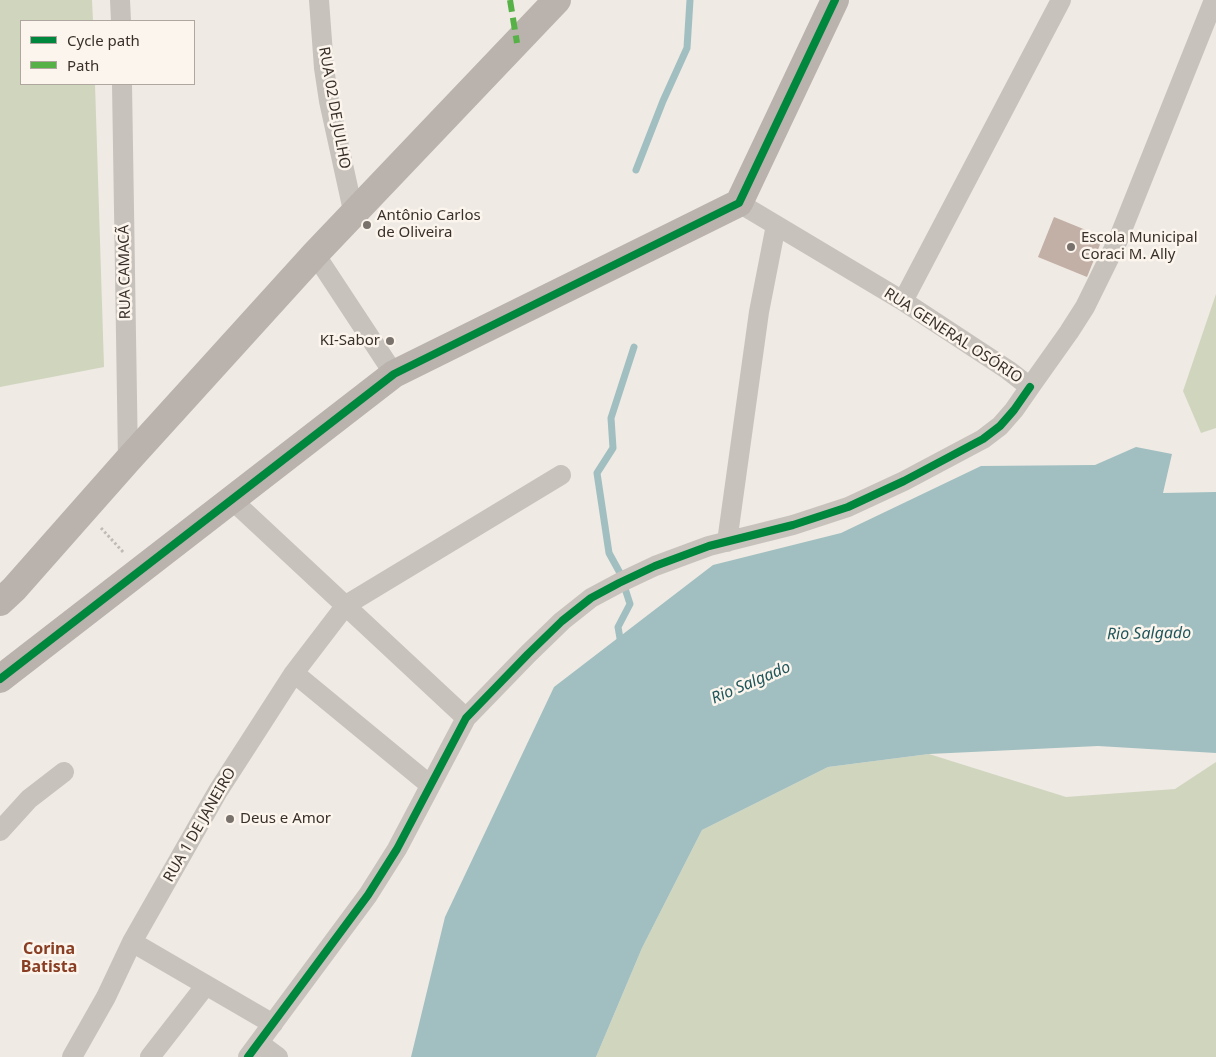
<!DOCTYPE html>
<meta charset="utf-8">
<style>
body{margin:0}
#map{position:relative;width:1216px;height:1057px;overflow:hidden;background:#efeae4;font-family:"Noto Sans",sans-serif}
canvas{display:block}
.legend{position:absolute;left:20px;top:20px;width:175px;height:65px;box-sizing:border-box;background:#fbf5ed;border:1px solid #aea69f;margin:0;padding:6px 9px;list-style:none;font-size:15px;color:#3a302a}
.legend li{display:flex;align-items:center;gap:10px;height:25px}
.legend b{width:25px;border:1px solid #aea69f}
</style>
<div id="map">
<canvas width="1216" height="1057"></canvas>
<ul class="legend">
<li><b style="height:6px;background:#00873e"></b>Cycle path</li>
<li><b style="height:6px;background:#56b246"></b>Path</li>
</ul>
</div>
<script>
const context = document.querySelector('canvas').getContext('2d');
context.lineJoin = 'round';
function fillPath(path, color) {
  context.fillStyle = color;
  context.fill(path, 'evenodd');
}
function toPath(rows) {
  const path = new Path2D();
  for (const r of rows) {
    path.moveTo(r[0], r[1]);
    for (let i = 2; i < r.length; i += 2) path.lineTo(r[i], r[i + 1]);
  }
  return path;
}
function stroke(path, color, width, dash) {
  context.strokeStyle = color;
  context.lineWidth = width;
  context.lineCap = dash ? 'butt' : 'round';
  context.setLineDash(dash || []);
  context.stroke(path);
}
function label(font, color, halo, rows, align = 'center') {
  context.font = font + ' "Noto Sans",sans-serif';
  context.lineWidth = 5;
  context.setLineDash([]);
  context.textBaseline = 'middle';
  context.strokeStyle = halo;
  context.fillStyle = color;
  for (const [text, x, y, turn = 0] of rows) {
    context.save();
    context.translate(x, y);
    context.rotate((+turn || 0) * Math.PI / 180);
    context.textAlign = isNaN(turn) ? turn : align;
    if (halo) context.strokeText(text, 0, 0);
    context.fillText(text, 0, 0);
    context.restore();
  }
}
fillPath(toPath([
 [0,0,92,0,93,21,21,21,21,84,95,84,104,367,0,387],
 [1216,294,1216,428,1201,433,1183,391],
 [929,754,1066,797,1175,789,1216,762,1216,1057,596,1057,642,948,702,830,828,767]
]), '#d0d5be');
fillPath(toPath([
 [1136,447,1172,454,1163,493,1216,492,1216,753,1098,746,929,754,828,767,702,830,642,948,596,1057,411,1057,445,917,554,687,713,565,841,533,981,466,1095,465]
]), '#a1bfc0');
stroke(toPath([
 [636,170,663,101,687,48,690,0],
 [621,644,618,627,630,604,620,573,609,553,597,473,613,448,611,418,634,347]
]), '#a1bfc0', 7);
fillPath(toPath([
 [1054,217,1103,237,1087,277,1038,257]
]), '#c2afa6');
stroke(toPath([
 [101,528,124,553]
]), '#c1bbb5', 3, [2.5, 2.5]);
stroke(toPath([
 [120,0,121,21],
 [319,0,324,68,329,101,354,215],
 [122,84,128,460],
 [739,203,903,301,1008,370,1030,387,1069,332,1085,307,1118,240,1214,0],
 [315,254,394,374],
 [903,301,1061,0],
 [231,499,466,718],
 [727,542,759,312,776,225],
 [294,673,430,785],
 [0,831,29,799,64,772],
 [132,942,273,1024],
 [259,1043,278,1057],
 [72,1057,106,997,132,942,218,791,294,673,346,605,561,475],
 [150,1057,206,985],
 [248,1057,368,895,397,849,466,718,528,654,562,621,591,598,619,583,655,566,709,546,793,525,848,507,904,481,983,439,1000,426,1014,410,1030,387]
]), '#c8c2bd', 20);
stroke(toPath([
 [0,602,14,589,128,460,315,254,557,0],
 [0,679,394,374,739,203,835,0]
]), '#b9b2ad', 28);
stroke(toPath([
 [510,0,517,43]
]), '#56b246', 6, [12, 6]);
stroke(toPath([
 [0,679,394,374,739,203,835,0],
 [248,1057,368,895,397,849,466,718,528,654,562,621,591,598,619,583,655,566,709,546,793,525,848,507,904,481,983,439,1000,426,1014,410,1030,387]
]), '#00873e', 8);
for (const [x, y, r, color] of [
 [367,225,5,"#79716b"],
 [1071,247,5,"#79716b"],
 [390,341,5,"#79716b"],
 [230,819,5,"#79716b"]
]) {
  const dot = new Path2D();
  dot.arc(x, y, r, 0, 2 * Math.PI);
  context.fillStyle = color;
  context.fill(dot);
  stroke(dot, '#fbf5ed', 2);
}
label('15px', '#3a302a', '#fbf5ed', [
 ["RUA 02 DE JULHO",334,108,80],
 ["RUA CAMACÃ",125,272,-91],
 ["RUA GENERAL OSÓRIO",953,336,33],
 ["RUA 1 DE JANEIRO",200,825,-60]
]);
label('15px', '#3a302a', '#fbf5ed', [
 ["Antônio Carlos",377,216],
 ["de Oliveira",377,233],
 ["Escola Municipal",1081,238],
 ["Coraci M. Ally",1081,255],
 ["KI-Sabor",380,341,"right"],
 ["Deus e Amor",240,819]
], 'left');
label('italic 16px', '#1f565c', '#fbf5ed', [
 ["Rio Salgado",1149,634,-1],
 ["Rio Salgado",751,683,-23]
]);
label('bold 16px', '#893e23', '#fbf5ed', [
 ["Corina",49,949],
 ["Batista",49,967]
]);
</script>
